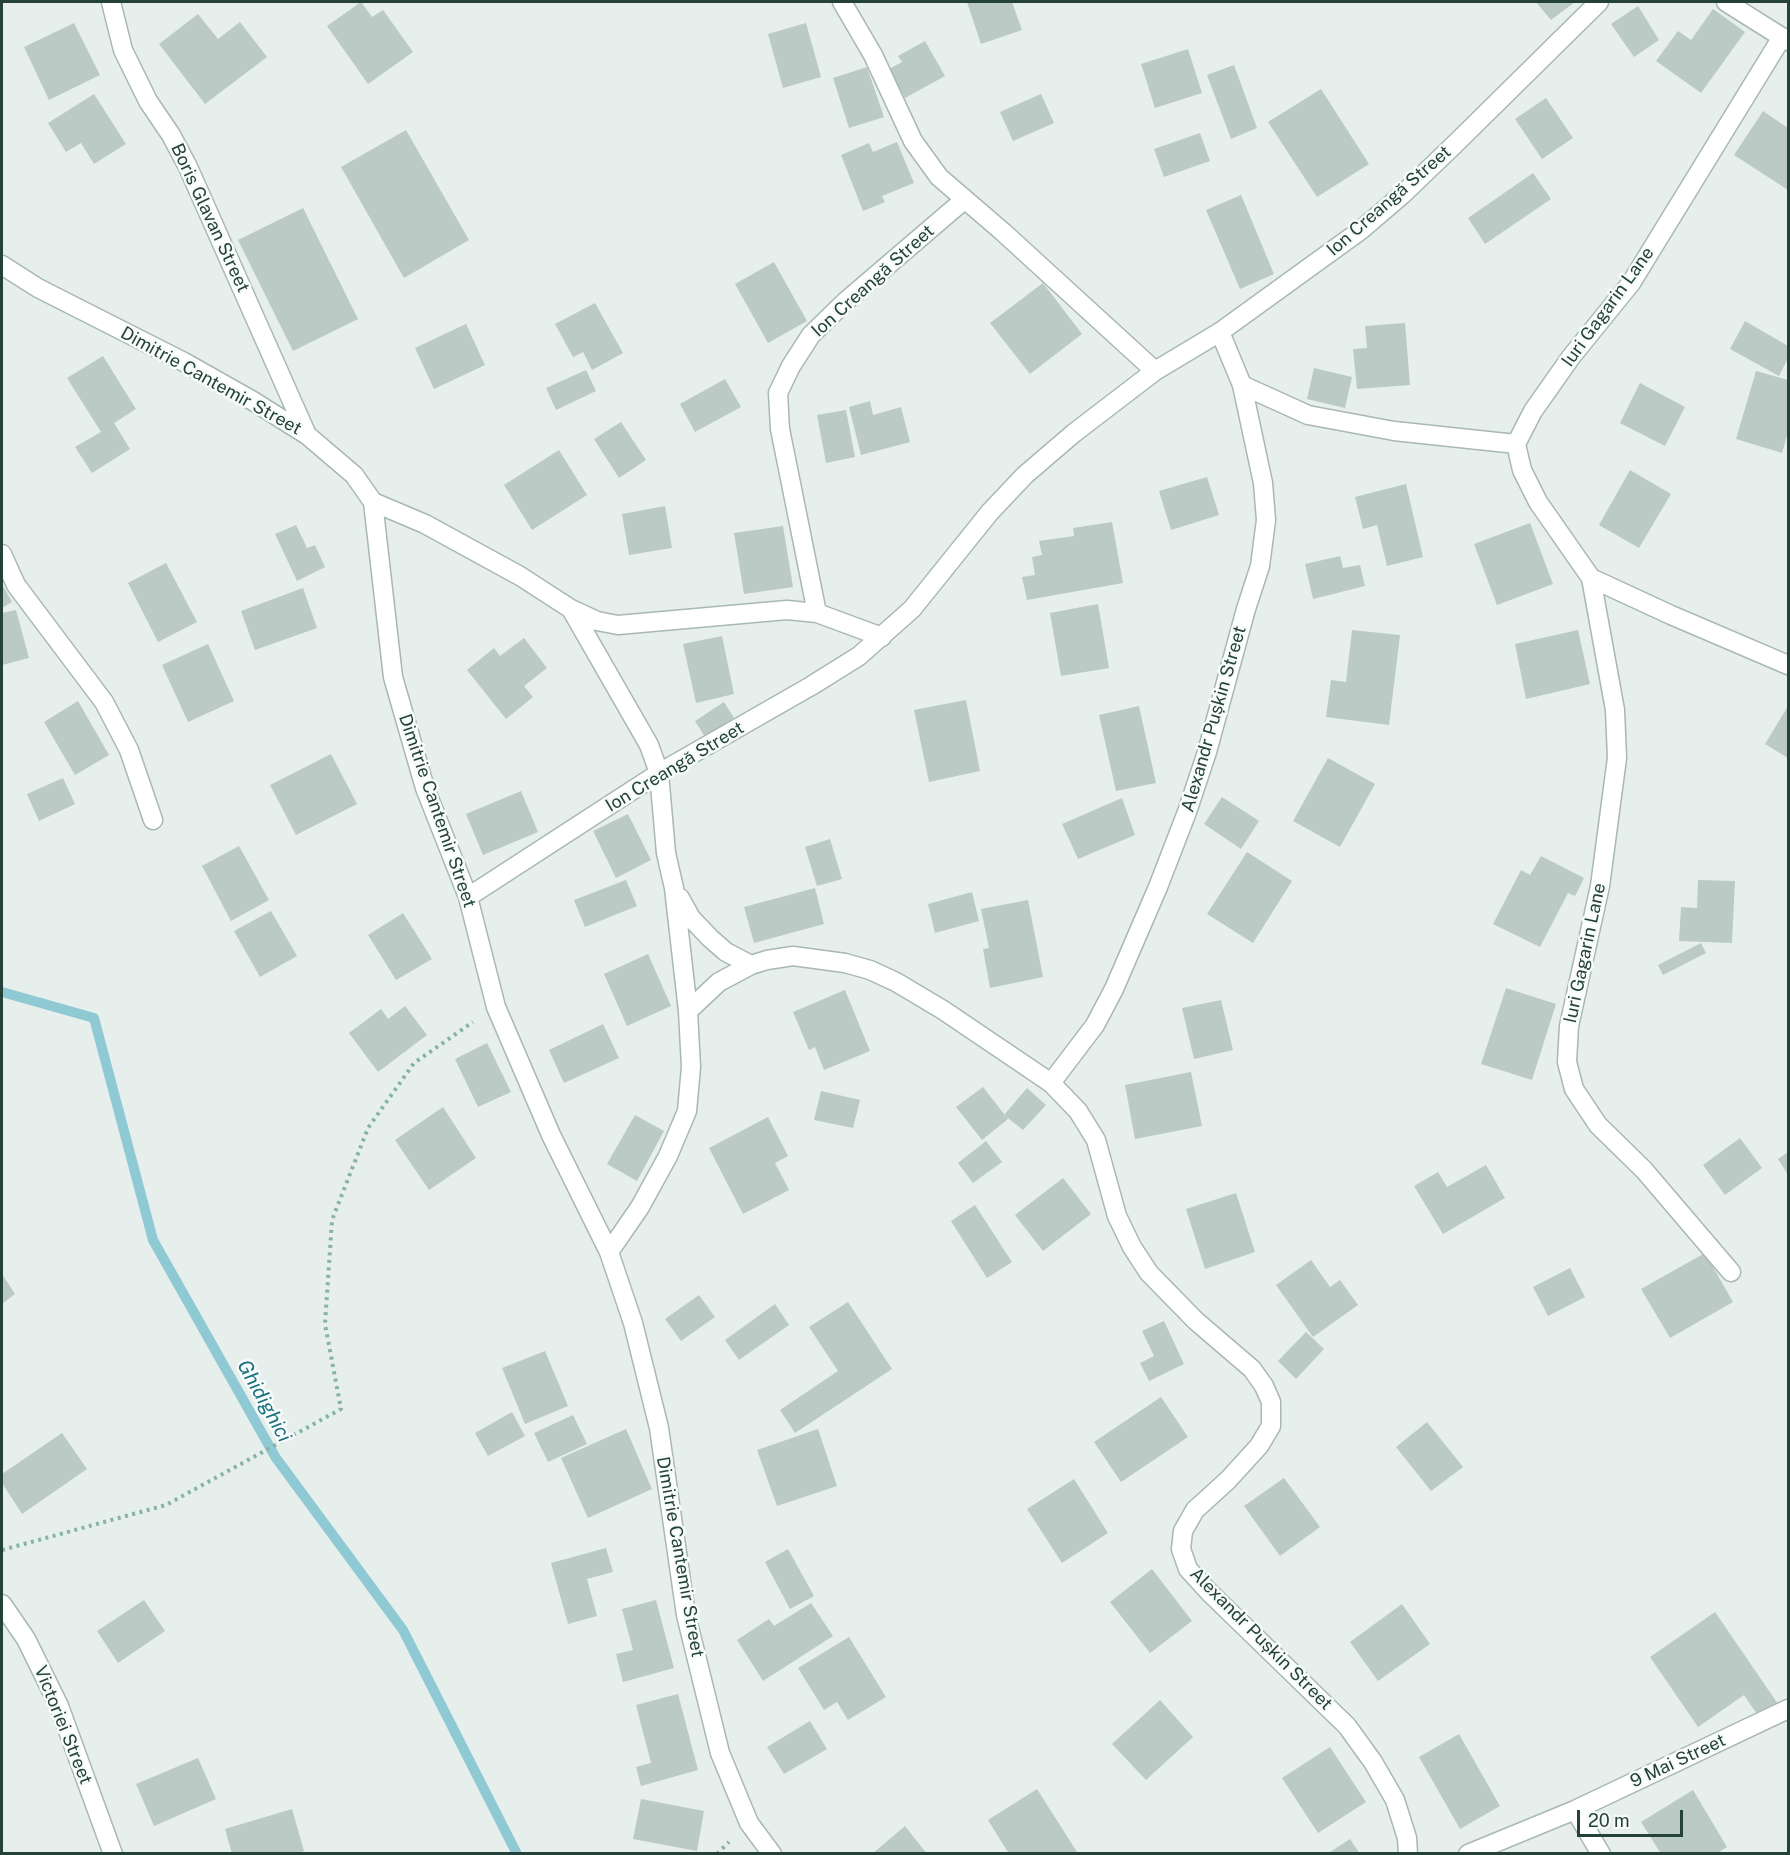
<!DOCTYPE html>
<meta charset="utf-8">
<style>
body{margin:0}
#map{position:relative;width:1790px;height:1855px;overflow:hidden;background:#e6efeb;font-family:"Public Sans",sans-serif}
canvas{display:block}
.frame{position:absolute;inset:0;border:3px solid #24423a;pointer-events:none}
.scale{position:absolute;left:1577px;top:1810px;width:106px;height:27px;box-sizing:border-box;border:3px solid #24423a;border-top:0;padding-left:8px;font-size:18px;line-height:21px;white-space:nowrap;color:#24423a;-webkit-text-stroke:4px #f7fbf9;paint-order:stroke}
</style>
<div id="map">
<canvas width="1790" height="1855"></canvas>
<div class="frame"></div>
<div class="scale">20 m</div>
</div>
<script>
const context = document.querySelector('canvas').getContext('2d');
context.lineJoin = 'round';
function toPath(rows) {
  const path = new Path2D();
  for (const r of rows) {
    path.moveTo(r[0], r[1]);
    for (let i = 2; i < r.length; i += 2) path.lineTo(r[i], r[i + 1]);
  }
  return path;
}
function stroke(path, color, width, dash) {
  context.strokeStyle = color;
  context.lineWidth = width;
  context.lineCap = dash ? 'butt' : 'round';
  context.setLineDash(dash || []);
  context.stroke(path);
}
function fillPath(path, color) {
  context.fillStyle = color;
  context.fill(path, 'evenodd');
}
function label(font, color, halo, rows, align = 'center') {
  context.font = font + ' "Public Sans",sans-serif';
  context.lineWidth = 5;
  context.setLineDash([]);
  context.textBaseline = 'middle';
  context.strokeStyle = halo;
  context.fillStyle = color;
  for (const [text, x, y, turn = 0] of rows) {
    context.save();
    context.translate(x, y);
    context.rotate((+turn || 0) * Math.PI / 180);
    context.textAlign = isNaN(turn) ? turn : align;
    if (halo) context.strokeText(text, 0, 0);
    context.fillText(text, 0, 0);
    context.restore();
  }
}
stroke(toPath([
 [2,992,94,1018,153,1240,276,1458,403,1630,517,1854]
]), '#8ec9d4', 10);
fillPath(toPath([
 [361,2,372,17,383,10,413,52,368,84,327,26],
 [967,2,1012,2,1022,30,981,44],
 [1536,2,1575,2,1551,20],
 [1638,6,1659,40,1634,57,1611,24],
 [1713,9,1745,32,1701,93,1656,61,1678,31,1691,40],
 [198,14,218,39,240,22,267,57,205,104,159,44],
 [74,23,100,75,49,100,24,47],
 [806,23,821,77,783,88,768,34],
 [925,41,945,76,905,98,889,69,902,62,898,56],
 [1188,49,1202,93,1155,108,1141,64],
 [1234,65,1257,128,1231,139,1207,75],
 [867,67,884,117,849,128,833,78],
 [1321,89,1369,164,1317,197,1268,122],
 [94,94,126,144,94,164,81,143,66,152,48,123],
 [1041,94,1054,123,1013,141,1000,112],
 [1546,98,1573,138,1542,159,1515,119],
 [1763,111,1788,128,1788,190,1734,155],
 [406,130,469,240,404,278,341,167],
 [1200,133,1210,161,1164,177,1154,149],
 [897,142,914,183,882,196,885,202,863,211,841,155,869,143,873,152],
 [1533,173,1551,199,1485,244,1468,218],
 [1241,195,1274,274,1240,289,1206,210],
 [303,208,358,319,293,351,238,240],
 [774,262,807,321,768,343,735,284],
 [1043,283,1082,334,1030,374,990,323],
 [595,303,623,353,592,370,583,352,573,357,555,324],
 [1745,321,1788,346,1788,358,1779,376,1730,349],
 [1405,323,1410,385,1357,389,1353,349,1367,348,1365,326],
 [466,324,485,365,434,389,415,348],
 [103,356,136,409,114,423,130,449,92,473,75,447,101,432,67,378],
 [1314,368,1352,377,1345,408,1307,399],
 [586,370,596,391,556,410,546,388],
 [1756,371,1788,380,1788,432,1782,453,1736,439],
 [725,379,741,407,695,432,680,404],
 [1640,383,1685,407,1665,446,1620,423],
 [870,401,873,415,901,407,910,442,861,455,849,407],
 [846,410,855,457,826,463,817,415],
 [621,422,646,460,619,478,594,439],
 [559,450,587,495,532,530,504,485],
 [1630,470,1671,494,1639,548,1599,525],
 [1207,477,1219,515,1171,530,1159,491],
 [1406,484,1423,557,1387,566,1377,525,1363,529,1355,497],
 [665,506,672,548,629,555,622,514],
 [1112,522,1123,583,1027,600,1022,577,1035,575,1032,557,1042,555,1039,541,1074,536,1073,528],
 [1530,523,1553,584,1497,605,1474,544],
 [296,525,307,548,315,545,325,567,297,581,275,534],
 [783,526,793,587,744,594,734,533],
 [1340,556,1343,568,1360,565,1365,586,1313,599,1305,564],
 [166,563,197,622,158,642,128,583],
 [2,584,12,602,2,608],
 [303,588,317,628,255,650,241,611],
 [1098,604,1109,668,1061,676,1050,613],
 [16,610,29,658,2,665,2,613],
 [1352,630,1400,635,1389,725,1326,717,1331,680,1346,682],
 [1578,630,1590,684,1526,699,1515,644],
 [722,636,734,694,696,703,683,644],
 [524,638,547,668,524,686,533,697,506,719,467,670,494,648,500,656],
 [208,644,234,701,188,722,162,665],
 [966,700,980,771,929,782,914,710],
 [78,701,109,755,75,775,44,722],
 [724,702,734,718,705,737,695,721],
 [1139,706,1156,783,1116,791,1099,715],
 [1788,706,1788,758,1765,744],
 [331,754,357,804,296,835,270,785],
 [1328,758,1375,784,1340,847,1293,821],
 [63,778,75,804,39,821,27,794],
 [521,791,538,832,483,855,466,814],
 [1222,797,1259,821,1241,849,1204,824],
 [1122,798,1135,835,1078,859,1062,824],
 [628,814,651,860,616,878,593,831],
 [830,839,842,879,817,886,805,847],
 [239,846,269,900,231,921,202,866],
 [1247,852,1292,881,1253,943,1207,914],
 [1541,856,1584,878,1575,896,1568,893,1540,947,1493,924,1521,870,1530,875],
 [626,880,637,906,585,927,574,900],
 [1698,880,1735,881,1732,943,1679,941,1681,907,1697,908],
 [815,888,824,924,754,943,744,907],
 [972,892,979,921,935,933,928,904],
 [1028,900,1043,977,990,988,983,949,989,948,981,909],
 [271,911,297,956,260,977,234,931],
 [403,913,432,959,396,980,368,935],
 [1701,943,1706,953,1663,975,1658,965],
 [648,954,671,1006,627,1026,604,974],
 [1506,988,1556,1004,1532,1080,1481,1064],
 [845,990,870,1051,824,1070,815,1047,809,1050,793,1012],
 [1221,1000,1233,1050,1194,1059,1182,1008],
 [405,1006,427,1035,378,1072,349,1033,381,1009,388,1019],
 [603,1024,619,1058,564,1083,549,1050],
 [487,1043,511,1092,478,1107,455,1059],
 [1191,1072,1202,1126,1135,1139,1125,1085],
 [983,1087,1008,1119,982,1140,956,1107],
 [1027,1088,1046,1105,1023,1130,1004,1115],
 [821,1091,860,1100,853,1128,814,1120],
 [443,1107,476,1158,429,1190,395,1140],
 [635,1115,664,1131,637,1181,607,1164],
 [768,1117,788,1156,775,1163,789,1190,743,1214,709,1148],
 [1740,1138,1762,1168,1725,1195,1703,1165],
 [986,1141,1002,1162,973,1183,958,1163],
 [1788,1152,1788,1175,1778,1159],
 [1486,1165,1505,1198,1443,1234,1414,1186,1438,1172,1447,1187],
 [1063,1178,1091,1214,1043,1251,1015,1215],
 [1236,1193,1255,1252,1205,1269,1186,1209],
 [975,1205,1012,1262,987,1278,951,1221],
 [1705,1253,1733,1302,1670,1338,1641,1289],
 [1311,1260,1330,1287,1340,1280,1358,1305,1313,1337,1276,1285],
 [1570,1268,1585,1297,1548,1316,1533,1287],
 [2,1274,15,1294,2,1304],
 [699,1295,715,1317,681,1341,665,1319],
 [848,1302,892,1369,795,1433,780,1410,838,1371,809,1327],
 [775,1304,789,1325,739,1360,725,1340],
 [1164,1321,1184,1364,1149,1381,1140,1363,1154,1356,1142,1331],
 [1306,1332,1324,1349,1296,1379,1278,1361],
 [545,1351,568,1406,525,1424,502,1368],
 [1161,1397,1188,1437,1121,1482,1094,1442],
 [512,1412,525,1436,488,1456,475,1433],
 [573,1415,587,1444,548,1462,534,1433],
 [1427,1422,1463,1467,1431,1491,1396,1447],
 [626,1429,652,1489,588,1518,561,1458],
 [818,1429,837,1486,777,1506,757,1450],
 [62,1433,87,1469,22,1514,2,1483,2,1474],
 [1284,1478,1320,1527,1280,1556,1244,1506],
 [1074,1479,1108,1533,1062,1563,1027,1509],
 [606,1548,613,1572,587,1579,597,1616,568,1624,551,1563],
 [788,1549,814,1596,790,1609,765,1562],
 [1152,1569,1192,1621,1150,1653,1110,1602],
 [144,1600,165,1631,118,1663,97,1631],
 [656,1600,674,1668,623,1682,616,1654,633,1650,622,1609],
 [811,1603,833,1636,763,1681,737,1640,769,1619,774,1626],
 [1402,1604,1430,1644,1378,1681,1350,1642],
 [1715,1612,1778,1704,1759,1717,1744,1695,1698,1727,1650,1657],
 [849,1637,886,1697,848,1720,837,1702,824,1710,798,1668],
 [678,1694,698,1770,641,1786,636,1767,651,1763,636,1705],
 [1160,1700,1193,1737,1146,1780,1112,1744],
 [810,1721,827,1749,784,1774,767,1747],
 [1459,1734,1500,1806,1460,1829,1419,1757],
 [1330,1747,1366,1802,1318,1833,1282,1778],
 [198,1758,216,1799,154,1826,136,1784],
 [1037,1789,1077,1852,1075,1854,1009,1854,988,1820],
 [1693,1790,1727,1847,1716,1854,1661,1854,1641,1822],
 [641,1799,704,1811,697,1851,633,1839],
 [292,1809,304,1851,296,1854,232,1854,225,1829],
 [905,1826,927,1854,872,1854],
 [1350,1839,1360,1854,1327,1854]
]), '#bbcac4');
const minor = toPath([
 [111,2,123,50,148,101,171,135,188,167,307,435],
 [842,2,873,55,913,141,939,177,1003,232,1155,371],
 [1726,2,1788,41],
 [1782,37,1631,283,1571,357,1533,411,1516,444,1522,470,1538,502,1591,578,1671,615,1788,665],
 [2,265,38,288,184,362,253,401,307,435,354,475,373,502,393,677,425,788,468,897,496,1007,551,1135,609,1252,633,1323,659,1428,686,1615,720,1753,749,1823,772,1854],
 [1242,385,1308,415,1394,431,1516,444],
 [373,502,425,524,520,576,571,609,597,621,618,625,787,610,817,613,882,637],
 [2,554,16,585,104,702,129,750,153,820],
 [1591,578,1615,710,1617,758,1600,886,1569,1026,1567,1062,1574,1089,1598,1125,1644,1170,1731,1272],
 [571,609,649,745,659,773,666,853,674,888,688,1011,691,1067,687,1111,668,1156,640,1207,609,1252],
 [817,613,780,429,778,393,791,366,811,335,846,301,964,200],
 [468,897,659,773,811,686,859,656,912,609,990,512,1025,475,1074,433,1155,371,1220,332,1361,230,1403,194,1454,145,1599,2],
 [680,898,691,918,710,938,726,952,751,965],
 [688,1011,719,982,751,965,767,960,793,956,845,963,870,970,896,982,943,1010,1051,1083,1078,1111,1096,1140,1117,1216,1132,1247,1149,1273,1196,1321,1252,1369,1264,1386,1271,1402,1271,1426,1259,1446,1228,1480,1195,1510,1183,1531,1181,1549,1188,1569,1209,1592,1347,1726,1373,1762,1395,1800,1407,1838,1408,1854],
 [1051,1083,1095,1025,1114,989,1158,887,1187,812,1207,752,1246,609,1260,566,1266,520,1263,483,1242,385,1220,332],
 [2,1604,26,1639,59,1706,113,1854],
 [1575,1810,1601,1854],
 [1468,1854,1575,1810,1788,1709]
]);
stroke(minor, '#a8b8b2', 21);
stroke(toPath([
 [2,1550,166,1505,341,1409,325,1324,332,1220,368,1128,414,1063,473,1022],
 [717,1854,729,1842]
]), '#86b3a5', 4, [3, 4.5]);
stroke(minor, '#fff', 18);
label('18px', '#24423a', '#f7fbf9', [
 ["Ion Creangă Street",1389,201,-41],
 ["Boris Glavan Street",210,218,65],
 ["Ion Creangă Street",873,281,-42],
 ["Iuri Gagarin Lane",1608,307,-54],
 ["Dimitrie Cantemir Street",211,381,29],
 ["Alexandr Pușkin Street",1214,719,-74],
 ["Ion Creangă Street",675,767,-31],
 ["Dimitrie Cantemir Street",437,811,71],
 ["Iuri Gagarin Lane",1585,953,-78],
 ["Dimitrie Cantemir Street",680,1557,80],
 ["Alexandr Pușkin Street",1261,1639,45],
 ["Victoriei Street",63,1725,68],
 ["9 Mai Street",1678,1761,-25]
]);
label('italic 20px', '#1c6f80', '#f7fbf9', [
 ["Ghidighici",264,1401,61]
]);
</script>
